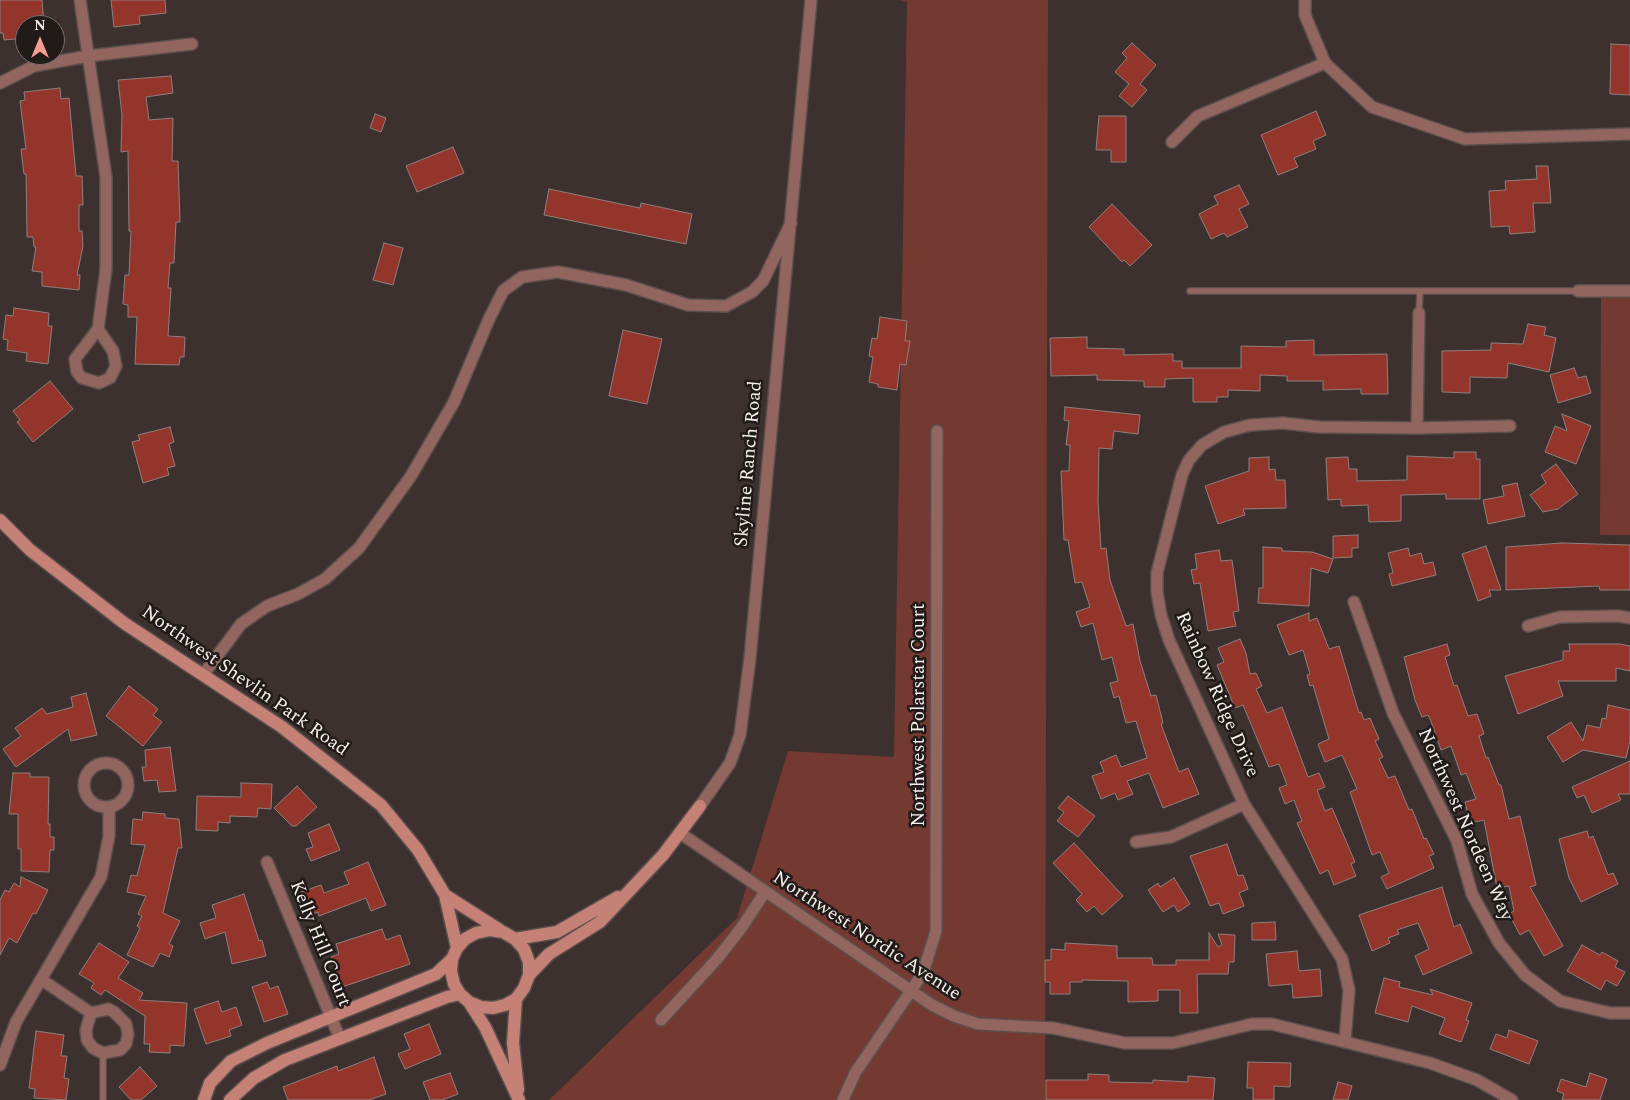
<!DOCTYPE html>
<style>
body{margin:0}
#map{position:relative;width:1630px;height:1100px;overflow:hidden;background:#3d312f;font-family:Spectral,serif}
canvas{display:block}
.north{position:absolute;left:15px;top:15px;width:50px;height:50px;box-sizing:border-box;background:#201a19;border:1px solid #766f6e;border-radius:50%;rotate:0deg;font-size:14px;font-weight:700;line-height:20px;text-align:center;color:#f7efed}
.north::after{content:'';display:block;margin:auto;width:18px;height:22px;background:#f59d8f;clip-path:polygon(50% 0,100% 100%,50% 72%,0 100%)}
</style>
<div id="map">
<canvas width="1630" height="1100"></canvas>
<div class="north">N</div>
</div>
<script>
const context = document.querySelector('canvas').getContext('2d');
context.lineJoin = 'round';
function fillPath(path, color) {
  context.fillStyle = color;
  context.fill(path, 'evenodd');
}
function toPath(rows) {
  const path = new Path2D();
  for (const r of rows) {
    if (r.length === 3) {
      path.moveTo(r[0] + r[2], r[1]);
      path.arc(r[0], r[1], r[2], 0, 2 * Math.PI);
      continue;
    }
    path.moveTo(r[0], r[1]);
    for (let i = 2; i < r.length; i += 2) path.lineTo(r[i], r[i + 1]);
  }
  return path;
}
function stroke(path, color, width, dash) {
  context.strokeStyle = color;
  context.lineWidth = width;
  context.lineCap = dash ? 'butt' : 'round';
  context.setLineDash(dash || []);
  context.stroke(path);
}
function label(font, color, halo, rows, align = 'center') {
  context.font = font + ' Spectral,serif';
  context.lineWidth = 5;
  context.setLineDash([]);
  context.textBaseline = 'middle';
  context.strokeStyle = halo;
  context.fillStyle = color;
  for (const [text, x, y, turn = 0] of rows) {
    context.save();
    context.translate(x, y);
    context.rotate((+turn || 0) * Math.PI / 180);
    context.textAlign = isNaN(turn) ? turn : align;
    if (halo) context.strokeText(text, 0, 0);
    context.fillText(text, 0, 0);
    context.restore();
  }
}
fillPath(toPath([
 [900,0,1048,0,1045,1100,549,1100,737,918,788,751,894,757,907,2],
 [1601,294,1630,294,1630,535,1600,535]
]), '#743a31');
const building = toPath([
 [0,0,42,0,44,23,25,25,25,38,4,40,3,33,0,33,0,0],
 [111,0,165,0,166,13,139,16,140,24,114,27,111,0],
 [1132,43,1156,65,1140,84,1147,90,1132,107,1119,96,1129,84,1115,72,1127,58,1122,53,1132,43],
 [1611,44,1630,45,1630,95,1610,94,1611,44],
 [171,76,173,93,146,97,149,120,173,118,172,161,178,161,180,222,176,222,174,263,170,263,168,288,171,288,168,336,185,337,184,357,180,357,179,365,135,364,137,317,128,317,128,305,123,304,125,275,129,275,131,231,129,231,128,151,121,152,122,115,118,80,171,76],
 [60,88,61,99,69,98,76,176,82,176,83,205,79,205,79,231,82,231,83,246,77,275,80,275,79,290,42,286,42,272,32,271,36,247,34,247,33,237,27,237,26,174,24,174,21,149,26,149,20,101,25,100,24,92,60,88],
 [1316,111,1326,135,1313,141,1316,149,1294,158,1298,167,1278,175,1261,135,1316,111],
 [375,114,386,118,381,132,370,128,375,114],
 [1099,116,1126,116,1126,162,1111,162,1111,150,1096,150,1099,116],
 [453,147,464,173,417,192,406,166,453,147],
 [1536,166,1548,166,1551,203,1533,203,1535,232,1510,234,1509,226,1491,227,1489,191,1506,190,1505,181,1537,179,1536,166],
 [1239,185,1249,204,1239,209,1248,227,1227,237,1224,233,1211,239,1199,214,1218,204,1214,196,1239,185],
 [549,189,640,208,641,203,692,214,686,244,544,215,549,189],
 [1112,204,1152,245,1130,266,1124,260,1122,262,1089,227,1112,204],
 [384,243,403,248,393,285,373,280,384,243],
 [14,308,49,313,48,326,52,326,48,364,26,361,27,353,7,350,8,340,3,339,6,315,13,316,14,308],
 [880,317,907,321,905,341,910,341,906,365,900,364,897,390,878,387,878,384,869,382,873,357,869,356,872,338,877,339,880,317],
 [1528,324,1546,327,1544,335,1556,338,1549,372,1508,363,1507,378,1470,377,1470,393,1442,392,1442,351,1491,350,1491,343,1523,344,1528,324],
 [623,330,662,339,647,404,609,396,623,330],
 [1087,337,1087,348,1124,349,1124,355,1173,354,1173,361,1182,361,1182,368,1241,368,1241,346,1286,347,1286,341,1314,340,1314,355,1387,354,1388,394,1361,394,1361,389,1323,390,1323,381,1287,381,1287,376,1260,375,1260,391,1228,390,1228,397,1217,397,1217,402,1193,402,1193,378,1165,379,1165,387,1144,387,1144,381,1097,380,1097,375,1051,376,1050,338,1087,337],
 [1574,368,1578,378,1586,376,1591,393,1558,403,1550,375,1574,368],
 [50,381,73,409,33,442,17,422,20,420,13,411,50,381],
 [1065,407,1140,415,1138,434,1114,431,1112,449,1099,448,1098,501,1101,549,1106,548,1110,580,1126,626,1133,624,1140,661,1151,696,1156,695,1163,723,1161,724,1179,772,1188,768,1199,794,1163,808,1149,773,1127,781,1133,794,1118,800,1115,793,1101,799,1092,776,1104,772,1100,762,1116,755,1121,767,1147,758,1136,721,1126,723,1119,696,1114,698,1110,683,1118,681,1112,657,1102,660,1093,623,1081,627,1076,612,1090,607,1082,582,1075,583,1068,540,1064,540,1061,471,1069,471,1070,445,1066,445,1069,421,1064,420,1065,407],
 [1562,414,1591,426,1576,464,1545,452,1555,426,1567,431,1562,414],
 [170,427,174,442,169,444,175,466,167,468,169,475,143,483,132,442,140,440,138,435,170,427],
 [1454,452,1476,452,1476,459,1480,459,1480,499,1446,499,1446,494,1401,495,1401,521,1369,522,1368,505,1341,506,1341,499,1328,500,1326,458,1348,457,1349,469,1357,469,1357,481,1407,480,1407,456,1454,458,1454,452],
 [1269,457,1269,470,1275,469,1276,480,1285,480,1286,508,1243,509,1245,515,1218,524,1205,486,1249,471,1249,458,1269,457],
 [1556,464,1578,494,1558,509,1543,512,1530,495,1546,483,1541,475,1556,464],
 [1517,483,1525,516,1488,524,1483,500,1504,496,1502,486,1517,483],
 [1358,535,1358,548,1352,548,1352,557,1333,558,1333,536,1358,535],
 [1562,543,1630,545,1630,590,1600,590,1599,586,1506,590,1506,547,1562,543],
 [1486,546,1501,590,1489,590,1491,596,1478,601,1462,554,1486,546],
 [1263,547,1282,548,1282,551,1312,552,1333,559,1328,573,1311,568,1309,606,1258,603,1259,588,1263,588,1263,547],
 [1408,548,1410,556,1421,553,1424,564,1433,562,1436,575,1392,586,1389,574,1393,573,1388,553,1408,548],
 [1219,550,1221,561,1232,560,1239,611,1233,612,1236,626,1208,631,1200,583,1194,584,1191,570,1197,569,1195,554,1219,550],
 [1309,613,1309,621,1317,618,1329,649,1339,646,1359,713,1361,712,1364,720,1370,718,1379,739,1375,741,1383,757,1379,759,1388,778,1395,776,1409,810,1412,809,1424,839,1426,838,1434,854,1429,856,1434,868,1387,889,1381,877,1389,873,1380,852,1372,855,1350,792,1357,789,1342,755,1325,762,1318,744,1329,739,1313,685,1310,686,1307,675,1310,674,1303,650,1289,655,1277,625,1309,613],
 [1240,639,1246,653,1250,674,1256,673,1262,686,1256,689,1267,713,1282,707,1308,777,1319,773,1325,787,1317,790,1325,811,1332,808,1355,862,1351,864,1356,876,1334,885,1328,870,1320,874,1297,823,1302,821,1294,800,1285,804,1279,788,1287,785,1279,764,1269,767,1243,705,1235,708,1217,665,1224,662,1218,648,1240,639],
 [1447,644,1450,655,1445,657,1454,686,1457,685,1468,716,1477,714,1484,734,1479,736,1486,758,1488,757,1499,785,1501,785,1509,819,1520,816,1536,885,1530,887,1563,946,1544,956,1529,930,1520,935,1509,914,1514,911,1509,886,1497,888,1484,820,1470,823,1465,802,1476,799,1466,773,1461,775,1451,746,1441,750,1431,721,1428,715,1422,717,1415,700,1404,657,1447,644],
 [1569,644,1620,644,1630,646,1630,671,1616,668,1616,681,1558,681,1563,696,1518,714,1505,676,1563,660,1563,651,1570,651,1569,644],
 [129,686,158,709,153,715,162,722,143,746,106,716,129,686],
 [86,693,97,735,71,741,68,729,16,767,3,749,21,736,15,728,42,708,47,714,73,707,71,697,86,693],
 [1608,705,1630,710,1630,741,1626,758,1583,750,1563,762,1547,737,1571,722,1583,741,1587,725,1600,728,1602,718,1606,719,1608,705],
 [170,747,176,791,159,792,157,780,144,781,142,767,146,767,145,750,170,747],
 [1630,761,1630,794,1618,794,1621,800,1592,813,1584,795,1577,798,1572,787,1630,761],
 [13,773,30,773,30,777,49,777,48,824,50,824,50,837,54,837,54,850,50,850,49,872,21,871,21,849,18,849,18,814,9,814,13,773],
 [241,783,272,784,271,809,258,808,257,817,230,816,230,823,218,822,218,831,196,830,197,796,241,797,241,783],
 [297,786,317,807,296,826,292,826,274,808,297,786],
 [1068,796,1095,816,1078,837,1057,821,1064,812,1058,808,1068,796],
 [143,812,165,814,165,818,179,819,182,848,178,848,163,913,180,921,169,944,173,946,169,957,160,953,153,967,127,955,140,928,137,926,142,916,138,914,146,896,127,892,131,875,137,876,145,845,131,844,133,819,142,820,143,812],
 [329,824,340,850,311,861,306,849,313,847,308,833,329,824],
 [1587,831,1589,838,1593,836,1608,875,1613,873,1618,884,1581,902,1569,878,1559,839,1587,831],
 [1074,843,1123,896,1102,915,1094,906,1087,912,1076,900,1082,894,1053,863,1074,843],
 [1227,844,1238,876,1243,875,1248,889,1239,893,1244,906,1223,914,1219,903,1210,906,1190,856,1227,844],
 [368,862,386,905,371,911,366,898,319,916,318,912,309,915,301,892,321,885,324,893,349,884,344,872,368,862],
 [21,877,48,890,36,914,33,913,17,943,9,938,0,955,0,900,5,890,9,892,14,883,20,887,21,877],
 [1174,878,1190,904,1178,912,1174,905,1163,912,1148,890,1158,883,1160,887,1174,878],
 [1442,887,1454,927,1460,924,1472,953,1423,975,1415,956,1429,949,1418,923,1397,930,1399,934,1388,938,1390,943,1372,951,1359,915,1442,887],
 [244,894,259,941,262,940,266,956,232,964,225,932,205,939,200,923,216,918,212,905,244,894],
 [1275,922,1276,940,1252,940,1252,923,1275,922],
 [382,929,386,940,400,935,410,964,342,987,331,957,339,954,336,944,382,929],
 [1209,933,1218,947,1222,945,1218,934,1235,935,1234,962,1229,962,1228,974,1197,974,1198,1013,1180,1013,1180,990,1158,990,1158,1001,1128,1002,1128,981,1082,980,1082,982,1070,982,1070,994,1050,994,1050,982,1045,982,1045,960,1051,960,1051,949,1065,950,1065,943,1117,946,1117,958,1152,958,1153,965,1176,965,1176,960,1209,960,1209,933],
 [99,943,129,962,118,978,143,993,139,1000,187,1003,184,1046,170,1045,170,1053,149,1052,150,1044,144,1044,145,1016,105,990,101,995,91,988,94,983,79,974,99,943],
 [1582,945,1600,955,1602,952,1618,961,1615,967,1625,972,1617,986,1606,980,1601,990,1567,971,1582,945],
 [1297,951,1299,971,1320,969,1322,996,1293,998,1292,984,1269,986,1266,954,1297,951],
 [1384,978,1400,982,1399,987,1433,995,1430,989,1472,1003,1466,1020,1469,1021,1461,1042,1439,1034,1445,1018,1412,1006,1408,1022,1375,1013,1384,978],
 [267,982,270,989,278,986,288,1014,264,1022,252,987,267,982],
 [218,1001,222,1012,236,1007,242,1025,229,1030,231,1036,206,1044,194,1009,218,1001],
 [429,1024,441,1054,405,1069,398,1054,410,1049,404,1034,429,1024],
 [1509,1030,1538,1041,1529,1064,1490,1049,1496,1034,1507,1038,1509,1030],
 [36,1031,64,1035,61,1056,67,1056,64,1078,69,1079,66,1100,34,1098,35,1089,29,1088,36,1031],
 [374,1057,386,1094,369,1100,288,1100,283,1087,337,1066,338,1071,374,1057],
 [1248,1062,1291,1063,1290,1087,1274,1086,1274,1100,1253,1100,1253,1088,1247,1088,1248,1062],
 [140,1067,157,1086,141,1100,131,1100,119,1087,140,1067],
 [450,1073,458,1094,442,1100,430,1100,423,1082,450,1073],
 [1590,1073,1607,1079,1600,1100,1562,1100,1564,1094,1557,1091,1561,1079,1586,1087,1590,1073],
 [1088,1074,1109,1075,1109,1082,1153,1083,1153,1080,1188,1082,1188,1076,1215,1078,1213,1100,1046,1100,1046,1080,1088,1080,1088,1074],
 [1338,1082,1352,1086,1348,1100,1333,1100,1338,1082]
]);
fillPath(building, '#93352b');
stroke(building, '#8f807e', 1);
const lane = toPath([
 [1190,291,1578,291],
 [1419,313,1420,291],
 [103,1100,103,1053]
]);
const street = toPath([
 [80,0,106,177,106,269,98,329,75,359,77,372,82,378,99,383,110,378,116,366,113,351,98,329],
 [1305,0,1305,15,1325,63,1372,107,1465,139,1630,134],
 [0,83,34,66,88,56,192,44],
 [1172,142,1198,116,1325,63],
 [1578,291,1630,291],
 [1417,428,1419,313],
 [1354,602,1393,713,1457,841,1472,894,1499,943,1525,975,1560,1001,1610,1013,1630,1013],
 [1528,626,1560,617,1618,616,1630,618],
 [203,675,241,624,267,606,298,594,325,579,359,548,411,476,454,402,489,319,503,291,522,277,558,272,626,285,688,305,726,306,752,292,763,281,791,223],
 [106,785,22],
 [700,806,730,763,740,735,750,658,811,0],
 [680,833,932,1005,954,1016,978,1024,1053,1028,1125,1043,1173,1043,1252,1024,1272,1024,1430,1063,1477,1080,1512,1100],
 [1136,842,1171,837,1244,804],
 [267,862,340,1039],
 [42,980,91,1013,86,1030,87,1040,93,1048,103,1053,120,1050,126,1044,128,1034,126,1024,114,1012,108,1009,91,1013],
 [661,1020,717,959,742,927,765,892],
 [1345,1041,1349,990,1342,959,1244,804,1169,640,1161,615,1157,592,1157,573,1182,475,1189,460,1202,445,1224,432,1250,425,1283,423,1319,427,1417,428,1510,426],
 [0,1065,16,1022,101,877,109,836,109,807],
 [843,1100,855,1073,923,973,936,931,937,431]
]);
const secondary = toPath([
 [0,520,30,550,124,623,282,727,381,805,418,850,445,895,457,948],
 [445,895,500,930],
 [515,939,557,932,618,897],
 [529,975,549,954,600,922,663,855,700,806],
 [516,999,513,1043,518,1090],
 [469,1002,481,1007,493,1008,505,1005,516,999,524,988,529,975,529,962,524,949,515,939,503,932,490,930,476,933,465,939,457,948,452,959,451,971,454,984,460,994,469,1002,485,1027,519,1100],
 [204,1100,210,1083,231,1061,267,1043,436,974,452,959],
 [230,1100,254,1078,285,1060,447,997,460,994]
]);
stroke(lane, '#5b4f4d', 8);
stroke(street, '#5b4f4d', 14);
stroke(secondary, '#5b4f4d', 15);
stroke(lane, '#92665f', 5.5);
stroke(street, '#92665f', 11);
stroke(secondary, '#c68176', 12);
label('19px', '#f7efed', '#201a19', [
 ["Skyline Ranch Road",750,464,-85],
 ["Northwest Shevlin Park Road",244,682,35],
 ["Rainbow Ridge Drive",1216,695,66],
 ["Northwest Polarstar Court",920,715,-90],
 ["Northwest Nordeen Way",1464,825,66],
 ["Northwest Nordic Avenue",866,937,33],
 ["Kelly Hill Court",319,944,68]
]);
</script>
